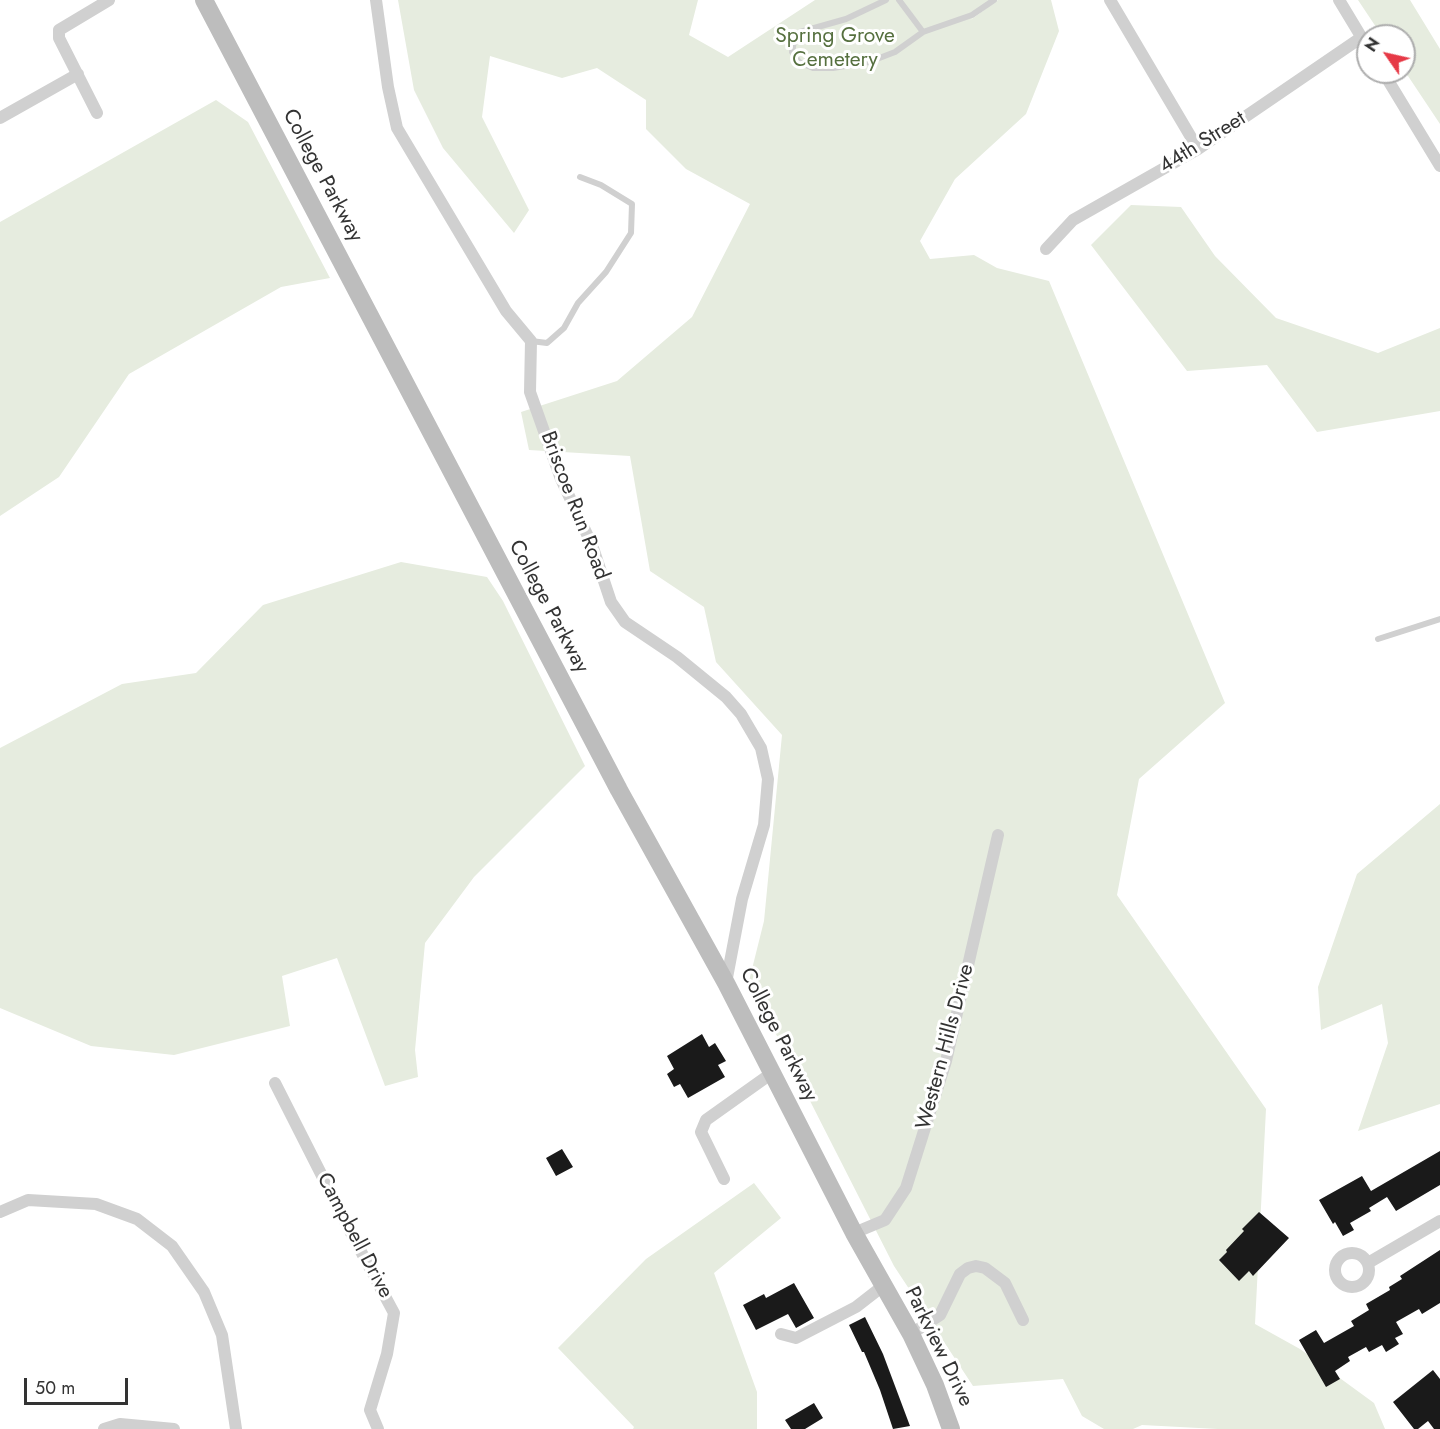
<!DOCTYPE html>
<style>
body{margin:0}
#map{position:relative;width:1440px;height:1429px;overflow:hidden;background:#fff;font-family:Jost,sans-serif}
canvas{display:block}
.north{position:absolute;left:1356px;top:24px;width:60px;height:60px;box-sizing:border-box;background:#fff;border:2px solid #adadad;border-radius:50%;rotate:304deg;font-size:16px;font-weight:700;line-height:24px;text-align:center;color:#333}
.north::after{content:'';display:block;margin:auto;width:21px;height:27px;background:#e63946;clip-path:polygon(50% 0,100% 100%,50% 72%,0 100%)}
.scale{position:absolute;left:24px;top:1378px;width:104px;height:27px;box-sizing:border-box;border:3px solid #333;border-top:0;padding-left:8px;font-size:18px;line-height:21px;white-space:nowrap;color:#333;-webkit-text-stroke:4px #fff;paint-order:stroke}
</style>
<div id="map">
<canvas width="1440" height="1429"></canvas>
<div class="north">N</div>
<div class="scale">50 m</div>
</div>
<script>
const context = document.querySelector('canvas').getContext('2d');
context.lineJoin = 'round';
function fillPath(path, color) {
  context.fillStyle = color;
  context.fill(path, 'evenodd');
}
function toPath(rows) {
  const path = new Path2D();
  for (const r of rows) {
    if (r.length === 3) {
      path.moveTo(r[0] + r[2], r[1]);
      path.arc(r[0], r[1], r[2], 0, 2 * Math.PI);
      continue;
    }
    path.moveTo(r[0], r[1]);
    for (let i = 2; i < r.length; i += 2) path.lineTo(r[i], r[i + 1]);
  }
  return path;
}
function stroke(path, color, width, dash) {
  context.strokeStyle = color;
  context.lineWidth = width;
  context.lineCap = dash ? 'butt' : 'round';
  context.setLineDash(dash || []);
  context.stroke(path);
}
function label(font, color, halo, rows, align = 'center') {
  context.font = font + ' Jost,sans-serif';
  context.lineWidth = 6;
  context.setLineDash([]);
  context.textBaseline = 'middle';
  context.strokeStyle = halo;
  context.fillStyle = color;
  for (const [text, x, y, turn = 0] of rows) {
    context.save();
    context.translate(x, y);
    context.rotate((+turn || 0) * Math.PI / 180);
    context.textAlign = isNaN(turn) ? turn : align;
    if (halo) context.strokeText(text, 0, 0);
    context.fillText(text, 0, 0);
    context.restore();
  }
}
fillPath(toPath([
 [398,0,698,0,689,35,728,57,815,0,995,0,969,21,998,0,1051,0,1059,31,1026,114,955,179,920,241,930,259,974,255,997,268,1049,281,1225,703,1139,779,1117,895,1266,1109,1255,1324,1300,1349,1374,1403,1385,1429,1218,1429,1142,1425,1133,1429,1104,1429,1082,1416,1063,1379,973,1386,894,1266,749,981,764,921,782,735,716,662,704,607,650,571,630,456,529,450,521,412,617,381,692,317,750,204,686,169,646,129,646,100,597,68,562,78,490,56,482,117,529,210,514,233,443,148,414,90],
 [1358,0,1410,0,1440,49,1440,124,1404,70,1404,36,1382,36],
 [216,100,248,122,330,278,281,287,129,374,59,477,0,516,0,222],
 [1131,205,1181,207,1215,256,1276,318,1378,353,1440,328,1440,411,1317,432,1267,365,1187,371,1091,245],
 [401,562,487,577,503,601,585,766,474,877,425,943,415,1050,418,1077,385,1086,337,958,282,976,290,1026,174,1055,91,1046,0,1008,0,748,122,684,196,673,263,605],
 [1440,804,1440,1104,1358,1131,1388,1043,1382,1004,1321,1030,1318,987,1357,874],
 [754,1183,781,1218,714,1273,757,1392,757,1429,633,1429,634,1427,558,1348,646,1259]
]), '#e6ecdf');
fillPath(toPath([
 [702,1034,709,1047,715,1043,726,1061,718,1065,725,1077,688,1098,680,1084,674,1087,667,1074,674,1069,667,1056],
 [562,1149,573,1167,556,1176,546,1158],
 [1440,1151,1440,1185,1396,1211,1387,1197,1369,1208,1371,1211,1350,1223,1354,1230,1343,1236,1335,1222,1333,1224,1319,1200,1362,1176,1371,1191],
 [1259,1212,1289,1238,1253,1276,1249,1271,1239,1281,1219,1260,1227,1252,1226,1250,1244,1231,1242,1229],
 [1440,1250,1440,1303,1422,1314,1419,1309,1396,1322,1403,1334,1395,1338,1399,1344,1386,1352,1382,1345,1369,1352,1366,1347,1348,1357,1350,1361,1335,1371,1340,1379,1326,1387,1299,1340,1316,1330,1324,1343,1354,1326,1351,1321,1369,1310,1366,1304,1390,1290,1389,1287,1402,1279,1400,1276],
 [794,1283,814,1318,796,1328,788,1314,756,1330,743,1305,764,1294,766,1298],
 [865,1317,883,1354,910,1426,893,1429,880,1390,864,1352,862,1352,849,1325],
 [1433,1370,1440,1379,1440,1429,1434,1429,1428,1421,1418,1429,1414,1429,1393,1402],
 [814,1403,823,1418,805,1429,791,1429,785,1420]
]), '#1a1a1a');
stroke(toPath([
 [886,0,846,19,800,32,794,42,792,52,799,62,813,68,833,68,869,62,895,52,923,32,972,15,994,0],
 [899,0,923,32],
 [531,341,547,343,564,328,578,303,606,272,631,233,632,204,601,185,580,177],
 [1378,639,1440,619]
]), '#d0d0d0', 6);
stroke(toPath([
 [376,0,388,87,397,128,506,311,531,341,530,392,561,479,592,545,611,602,625,622,677,657,726,697,741,714,761,748,768,779,764,825,742,899,726,983],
 [1110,0,1198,149],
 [1339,0,1368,48],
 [1383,72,1440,166],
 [97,113,59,38,59,30,109,0],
 [0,118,78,74],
 [1046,249,1073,220,1198,149,1362,37],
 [275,1083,350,1231,394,1313,387,1354,370,1410,378,1429],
 [724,1179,701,1132,706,1120,772,1073],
 [0,1212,28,1200,96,1204,137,1219,172,1246,204,1292,222,1335,236,1429],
 [854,1233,885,1220,906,1188,946,1061,998,835],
 [1352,1270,17],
 [1368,1263,1440,1221],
 [781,1334,796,1338,856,1307,883,1286],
 [911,1334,940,1315,960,1274,968,1268,976,1266,985,1268,1005,1283,1023,1320],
 [104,1429,120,1424,174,1429]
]), '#d0d0d0', 12);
stroke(toPath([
 [204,0,619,790,726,983,854,1233,911,1334,935,1385,951,1429]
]), '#bdbdbd', 18);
label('21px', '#56703f', '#fff', [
 ["Spring Grove",835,37],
 ["Cemetery",835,61]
]);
label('21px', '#333', '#fff', [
 ["44th Street",1203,143,-32],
 ["College Parkway",322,176,62],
 ["Briscoe Run Road",574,506,69],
 ["College Parkway",548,607,62],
 ["College Parkway",778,1035,63],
 ["Western Hills Drive",946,1047,-75],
 ["Campbell Drive",354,1236,62],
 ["Parkview Drive",938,1347,64]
]);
</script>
